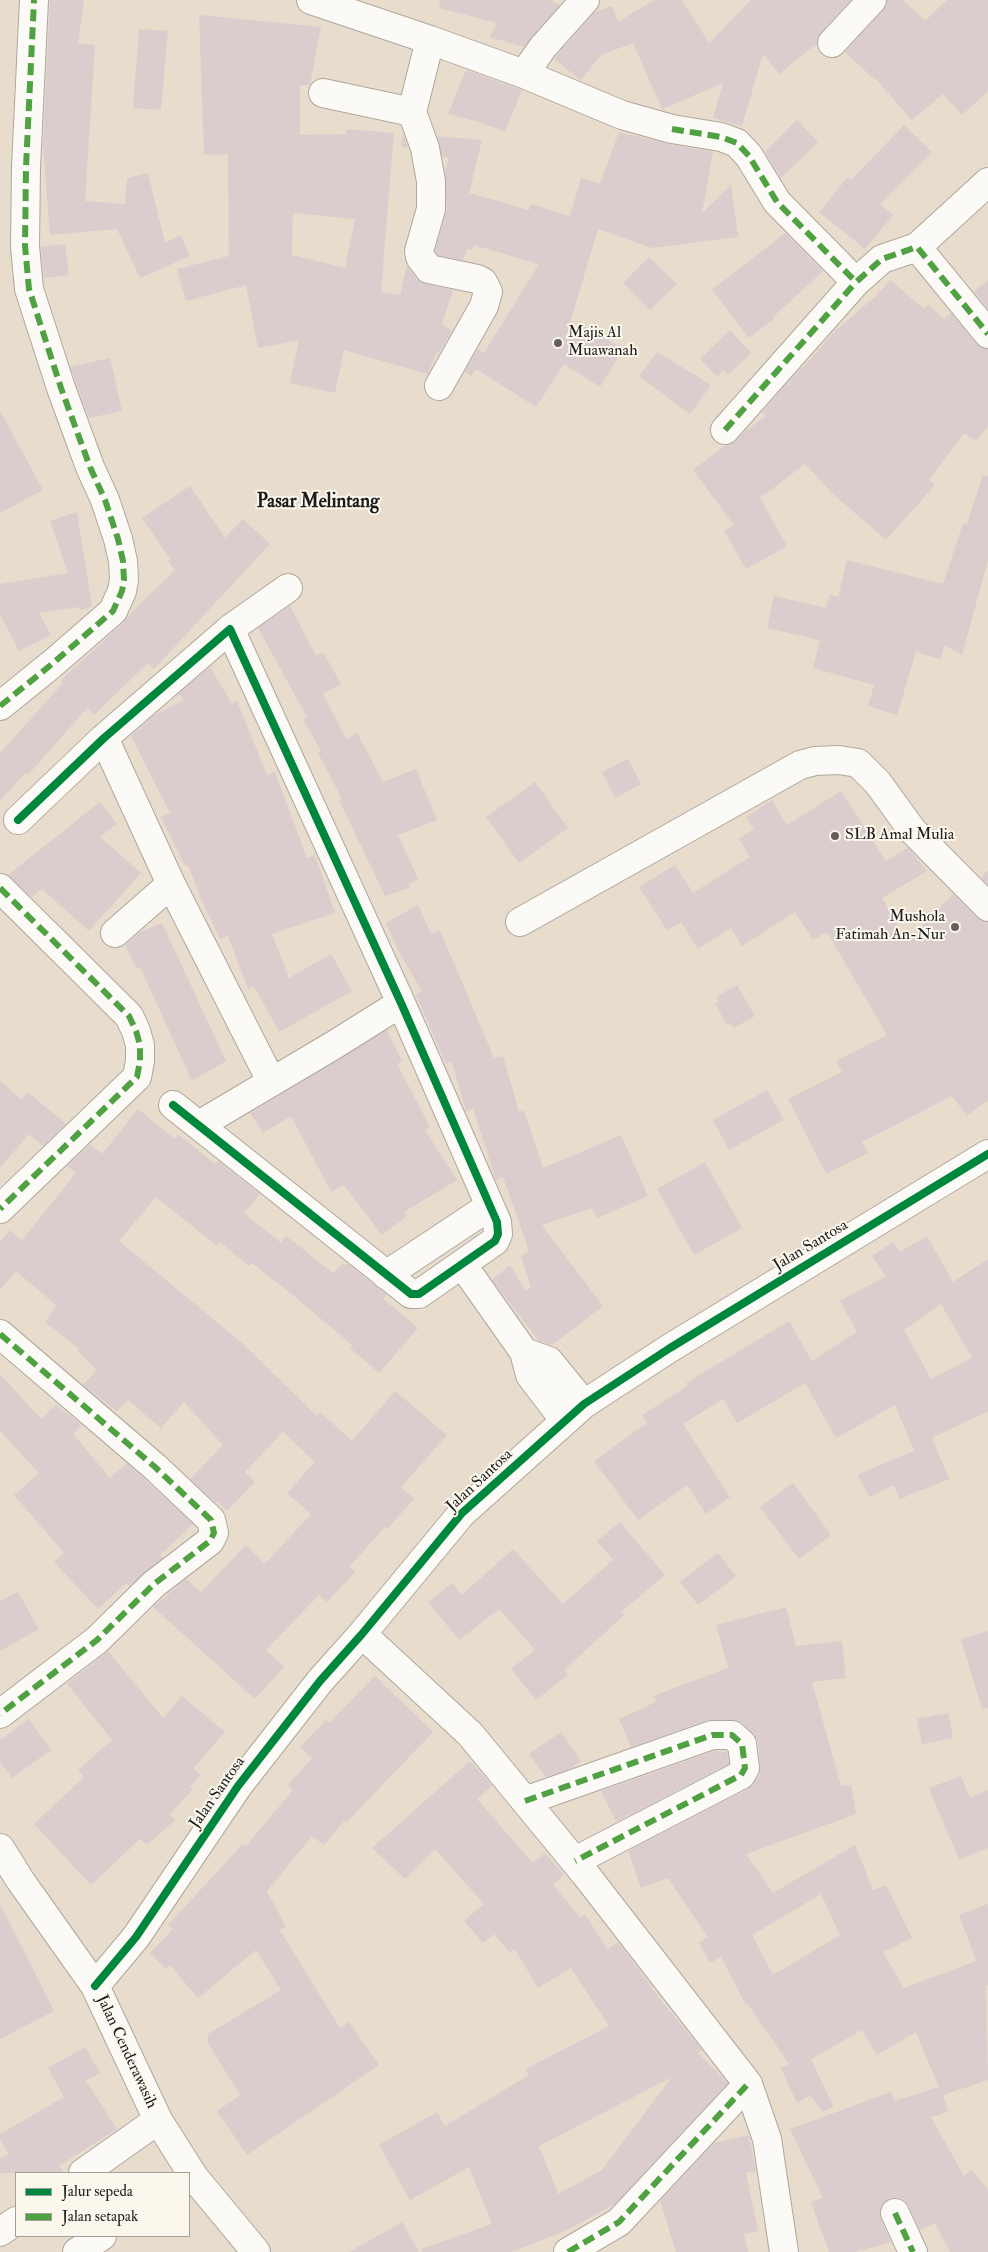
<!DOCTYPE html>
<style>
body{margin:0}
#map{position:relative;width:988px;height:2252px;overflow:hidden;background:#e8dccc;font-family:"IM FELL Double Pica",serif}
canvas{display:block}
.legend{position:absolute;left:15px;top:2172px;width:175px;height:65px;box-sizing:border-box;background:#fbf7ec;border:1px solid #a29f99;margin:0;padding:6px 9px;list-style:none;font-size:15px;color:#1c1c1c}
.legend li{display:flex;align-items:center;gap:10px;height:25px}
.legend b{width:25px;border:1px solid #a29f99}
</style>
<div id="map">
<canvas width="988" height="2252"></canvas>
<ul class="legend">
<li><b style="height:6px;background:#00873e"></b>Jalur sepeda</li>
<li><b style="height:6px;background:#4fa141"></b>Jalan setapak</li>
</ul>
</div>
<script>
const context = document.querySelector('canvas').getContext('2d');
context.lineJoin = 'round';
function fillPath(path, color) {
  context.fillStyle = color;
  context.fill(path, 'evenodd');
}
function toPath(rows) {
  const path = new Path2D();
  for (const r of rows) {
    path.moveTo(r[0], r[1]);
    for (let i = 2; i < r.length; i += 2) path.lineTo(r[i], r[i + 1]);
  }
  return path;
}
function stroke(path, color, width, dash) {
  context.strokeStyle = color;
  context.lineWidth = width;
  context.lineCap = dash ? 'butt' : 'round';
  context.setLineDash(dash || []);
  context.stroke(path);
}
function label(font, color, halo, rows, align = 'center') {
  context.font = font + ' "IM FELL Double Pica",serif';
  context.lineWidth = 4;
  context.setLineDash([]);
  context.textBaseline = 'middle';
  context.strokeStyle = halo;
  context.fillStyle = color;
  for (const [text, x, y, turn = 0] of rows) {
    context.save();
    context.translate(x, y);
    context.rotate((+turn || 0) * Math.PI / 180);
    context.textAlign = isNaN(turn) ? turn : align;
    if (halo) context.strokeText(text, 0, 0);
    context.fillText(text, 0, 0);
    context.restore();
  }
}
fillPath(toPath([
 [50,0,84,0,78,44,95,45,85,201,125,204,127,178,148,173,165,243,181,235,190,256,140,278,117,229,50,235,43,146],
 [440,0,550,0,560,5,524,47,490,37,497,23,439,8],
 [654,0,682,0,709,43,751,0,851,0,821,32,817,43,779,74,763,54,742,126,713,118,723,83,662,109,633,43,601,55,581,80,554,59,595,12,612,6,618,22],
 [887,0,903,0,925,21,947,0,988,0,988,91,962,115,943,94,912,120,873,76,872,77,845,52,883,11],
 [199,15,321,27,310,85,300,85,300,135,346,134,346,129,394,133,381,292,400,295,407,265,416,278,425,284,453,290,442,324,452,331,439,353,437,352,428,374,344,350,335,393,290,383,299,340,258,348,246,285,186,301,177,269,229,256,228,154,204,155],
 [293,213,355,219,345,268,292,255],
 [139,29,168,31,161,110,133,108],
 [466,70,522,90,505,132,480,122,448,114],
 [797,120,818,142,781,178,765,152],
 [904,125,932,152,880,204,893,215,865,249,819,212,848,177,851,180],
 [619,132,669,144,713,152,702,213,731,185,738,237,652,248,598,229,565,340,581,324,623,349,600,387,564,364,536,407,476,369,471,376,465,371,478,349,484,353,539,264,474,245,472,250,467,248,463,260,438,255,435,251,447,209,445,172,449,158,442,156,437,136,482,140,469,193,529,210,531,204,570,216,581,178,600,184],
 [403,133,408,148,401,146],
 [785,233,823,271,773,317,774,319,749,338,712,290],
 [65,244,69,275,44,278,41,247],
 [649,257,677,284,650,310,623,283],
 [890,280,924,309,928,304,944,319,951,313,976,344,982,348,988,349,988,427,975,441,964,433,929,480,935,485,886,540,833,494,805,464,760,498,787,546,746,569,724,531,734,525,693,470,726,445,736,441,744,432,766,416,762,412,801,368,802,369,835,331,875,297],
 [988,280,988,309,974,292],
 [730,330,751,353,728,375,723,370,718,377,700,359],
 [657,352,711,385,690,414,639,376],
 [110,358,122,411,89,418,70,367],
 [0,411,43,490,0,513],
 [983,475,988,476,988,560,962,655,945,645,940,659,916,652,897,715,868,706,874,685,813,668,820,640,767,628,774,596,826,608,830,594,838,597,847,560,943,584,963,523,967,524],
 [190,486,225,538,243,519,270,544,154,669,148,663,94,715,87,708,28,775,25,773,0,801,0,753,63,683,61,680,123,623,128,616,175,570,168,561,170,559,142,518],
 [77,512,92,607,80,610,79,607,39,613,51,635,19,651,0,614,0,584,68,573,50,521],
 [290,606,316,656,323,652,341,684,323,694,346,739,357,733,383,782,416,769,437,820,398,835,418,879,408,884,410,888,385,896,339,800,342,799,318,753,321,751,303,719,307,717,258,628],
 [210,667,232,704,237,701,267,775,275,772,307,858,315,855,335,913,272,934,289,978,331,954,352,991,279,1032,254,986,248,989,228,936,220,939,201,899,188,865,185,866,161,817,170,813,131,736,154,715,184,700,178,694],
 [628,759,641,784,615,798,602,772],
 [535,782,568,828,519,863,486,817],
 [841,791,886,861,908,848,927,871,882,898,907,942,953,894,977,918,988,922,988,1100,967,1116,952,1096,862,1142,868,1153,826,1174,788,1099,842,1072,836,1061,887,1035,827,932,813,940,795,912,742,946,731,928,698,949,681,922,667,930,639,887,675,865,693,893,750,857,739,839,754,829,746,817,772,800,787,825],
 [100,802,117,824,100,837,141,873,89,931,42,889,31,897,8,875],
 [988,870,988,885,981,878],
 [418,905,431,934,440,930,494,1058,503,1056,519,1112,524,1110,543,1168,621,1135,648,1196,597,1218,592,1208,542,1225,603,1306,552,1345,539,1341,492,1280,510,1265,525,1290,531,1287,521,1257,529,1251,503,1177,496,1180,473,1109,466,1111,452,1062,446,1064,416,995,422,991,400,954,386,923],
 [162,923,226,1061,192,1081,140,967,136,968,125,945,139,933],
 [737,985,755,1016,734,1028,730,1023,727,1025,715,1004,719,1002,716,997],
 [387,1030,402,1061,397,1064,430,1127,425,1130,457,1180,404,1212,407,1216,382,1235,344,1185,331,1192,291,1116,263,1133,250,1113],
 [0,1081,21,1099,28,1092,66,1124,43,1146,29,1134,0,1168],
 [767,1090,784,1120,729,1150,713,1120],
 [138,1109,175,1139,178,1134,215,1164,218,1161,260,1194,244,1213,281,1243,286,1236,333,1273,342,1264,348,1264,387,1295,383,1299,418,1328,379,1373,350,1348,352,1345,294,1296,252,1263,249,1266,220,1242,217,1246,156,1197,119,1241,241,1342,317,1416,320,1412,352,1441,395,1391,447,1435,401,1487,414,1499,387,1529,385,1527,349,1567,355,1572,327,1602,319,1595,266,1650,284,1667,255,1699,153,1607,186,1579,201,1592,246,1545,265,1564,311,1514,287,1493,315,1462,283,1432,245,1472,255,1482,227,1511,217,1501,216,1503,190,1479,223,1445,184,1402,161,1428,128,1400,117,1411,83,1385,97,1370,77,1350,79,1349,45,1322,57,1306,16,1271,0,1290,0,1242,10,1230,22,1240,76,1173,67,1166,90,1144,102,1154],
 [705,1162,742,1228,694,1255,657,1189],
 [927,1236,953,1282,988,1259,988,1411,932,1438,949,1479,900,1499,894,1485,870,1497,857,1475,914,1451,895,1405,836,1438,805,1383,737,1423,723,1399,683,1424,730,1497,706,1514,687,1485,638,1520,594,1461,647,1423,642,1415,688,1386,686,1383,789,1321,812,1361,857,1332,840,1301,886,1276,872,1256,893,1242,900,1252],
 [941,1304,972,1358,931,1379,904,1330],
 [0,1374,41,1419,56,1405,82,1425,73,1434,110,1478,127,1463,193,1524,160,1555,163,1558,130,1586,126,1583,98,1609,54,1562,64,1553,14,1495,39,1473,0,1431],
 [793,1483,831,1535,799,1559,760,1507],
 [620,1522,665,1575,621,1612,624,1615,564,1670,568,1675,536,1700,511,1669,535,1650,499,1609,459,1640,428,1602,452,1583,462,1595,513,1549,563,1604,613,1560,597,1541],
 [718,1553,736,1576,698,1605,680,1582],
 [18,1592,39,1629,0,1651,0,1601],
 [786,1607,796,1646,842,1641,846,1678,812,1682,841,1786,851,1785,856,1814,746,1854,773,1893,855,1845,873,1890,886,1885,912,1938,883,1952,904,1988,976,1961,959,1915,988,1904,988,1986,986,1986,988,2080,943,2095,948,2112,931,2117,964,2176,971,2170,988,2189,988,2252,950,2252,935,2223,920,2230,909,2206,904,2200,896,2197,889,2199,883,2204,880,2211,881,2220,891,2242,855,2252,829,2252,811,2202,823,2198,790,2129,891,2092,894,2101,939,2087,916,2032,877,2055,862,2030,811,2059,833,2106,823,2112,810,2095,797,2103,781,2068,789,2064,748,2004,746,2005,721,1957,710,1963,699,1943,708,1937,668,1878,641,1888,628,1851,748,1789,759,1776,760,1766,758,1742,753,1733,742,1723,733,1720,707,1720,631,1747,619,1719,656,1702,653,1696,728,1668,716,1625],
 [821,1894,840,1935,773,1975,752,1935],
 [988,1631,988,1708,982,1709,961,1639],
 [108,1651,163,1718,182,1696,225,1732,193,1769,201,1775,190,1787,193,1789,170,1814,175,1820,147,1845,140,1839,91,1885,34,1824,84,1777,78,1770,112,1740,67,1684],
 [375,1676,433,1732,346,1823,344,1821,324,1845,312,1836,267,1891,286,1927,280,1930,340,2028,349,2022,379,2065,247,2155,217,2111,240,2095,208,2043,208,2034,281,1990,256,1950,198,1998,170,1965,166,1969,150,1953,173,1929,168,1925,242,1845,245,1847,293,1790,288,1785,312,1758,300,1747,326,1720,329,1723],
 [948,1713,953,1738,922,1744,917,1719],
 [29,1719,51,1750,12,1778,0,1762,0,1740],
 [561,1732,581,1761,570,1769,546,1777,529,1754],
 [715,1751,727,1752,729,1764,616,1822,601,1791],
 [470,1761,492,1786,477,1799,533,1863,545,1853,564,1875,553,1885,580,1917,585,1914,607,1949,618,1942,664,2004,702,2050,698,2053,728,2083,615,2204,565,2231,511,2252,422,2252,421,2249,492,2224,469,2167,410,2200,379,2145,437,2112,445,2126,529,2075,526,2069,609,2026,571,1968,538,1988,515,1949,510,1953,494,1934,483,1943,464,1921,484,1904,435,1849,405,1879,372,1848],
 [672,2077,602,2170,558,2194,539,2146],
 [961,1776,970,1798,988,1790,988,1848,959,1860,929,1788],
 [0,1904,54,2011,0,2039],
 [85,2047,100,2073,86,2081,117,2129,59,2166,64,2173,0,2173,0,2159,9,2154,0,2139,0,2134,64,2097,48,2068],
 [749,2135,756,2171,746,2173,758,2231,744,2234,748,2252,676,2252,660,2201,714,2143],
 [402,2222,419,2252,349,2252]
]), '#dbccce');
const minor = toPath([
 [311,0,430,40,524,74,622,115,672,129,721,137,737,143,749,156,777,202,856,282,882,259,917,247,988,182],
 [430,40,412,112,425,148,431,181,431,209,419,251,420,257,429,269,477,279,483,282,488,292,484,306,439,386],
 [832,43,872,0],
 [524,74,543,47,585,0],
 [323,93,412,112],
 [917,247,988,334],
 [725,430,856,282],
 [230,629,288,588],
 [0,706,52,664,113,611,122,591,124,580,123,561,118,539,105,500,90,467,61,388,29,289,25,246,26,167,34,0],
 [104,738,171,884,271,1081],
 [18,820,104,738,230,629,401,1003,497,1222,498,1234,495,1241,419,1294,411,1294,173,1105],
 [0,888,129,1016,136,1031,140,1045,140,1061,137,1077,0,1209],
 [520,922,800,765,815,761,839,760,858,763,878,783,912,830,988,907],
 [115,933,171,884],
 [199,1125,334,1045,401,1003],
 [462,1264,524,1352,530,1375,565,1421],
 [386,1275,490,1206],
 [0,1334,155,1467,211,1520,214,1533,210,1541,154,1584,97,1640,0,1714],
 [524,1352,549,1361,584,1404],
 [362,1634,470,1734,586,1875,748,2084,767,2139,784,2252],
 [525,1801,712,1735,732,1735,742,1744,745,1768,741,1775,575,1861],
 [0,1848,20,1880,95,1986,158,2120,194,2177,256,2252],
 [95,1986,136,1937,238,1786,320,1681,362,1634,462,1513,584,1404,670,1348,988,1154],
 [83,2173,158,2120],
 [895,2213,913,2252],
 [0,2232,16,2221],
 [77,2252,102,2236],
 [568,2252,619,2222,748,2084]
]);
stroke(minor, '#afa79d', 30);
stroke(minor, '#fcfaf7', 28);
stroke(toPath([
 [672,129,721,137,737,143,749,156,777,202,856,282,882,259,917,247,988,334],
 [725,430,856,282],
 [0,706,52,664,113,611,122,591,124,580,123,561,118,539,105,500,90,467,61,388,29,289,25,246,26,167,34,0],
 [0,888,129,1016,136,1031,140,1045,140,1061,137,1077,0,1209],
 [0,1334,155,1467,211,1520,214,1533,210,1541,154,1584,97,1640,0,1714],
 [525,1801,712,1735,732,1735,742,1744,745,1768,741,1775,575,1861],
 [895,2213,913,2252],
 [568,2252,619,2222,748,2084]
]), '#4fa141', 6, [12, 6]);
stroke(toPath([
 [18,820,104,738,230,629,401,1003,497,1222,498,1234,495,1241,419,1294,411,1294,173,1105],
 [95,1986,136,1937,238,1786,320,1681,362,1634,462,1513,584,1404,670,1348,988,1154]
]), '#00873e', 8);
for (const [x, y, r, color] of [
 [558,343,5,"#635f5a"],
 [835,836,5,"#635f5a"],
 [955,927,5,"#635f5a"]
]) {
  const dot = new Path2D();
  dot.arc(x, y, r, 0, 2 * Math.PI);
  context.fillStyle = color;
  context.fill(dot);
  stroke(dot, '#fbf7ec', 2);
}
label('16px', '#1c1c1c', '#fbf7ec', [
 ["Majis Al",568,334],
 ["Muawanah",568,352],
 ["SLB Amal Mulia",845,836],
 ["Mushola",945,918,"right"],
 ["Fatimah An-Nur",945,936,"right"]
], 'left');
label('16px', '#1c1c1c', '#fbf7ec', [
 ["Jalan Santosa",811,1246,-31],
 ["Jalan Santosa",480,1481,-43],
 ["Jalan Santosa",218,1793,-55],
 ["Jalan Cenderawasih",126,2052,65]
]);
label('bold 19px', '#1c1c1c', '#fbf7ec', [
 ["Pasar Melintang",318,503]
]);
</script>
